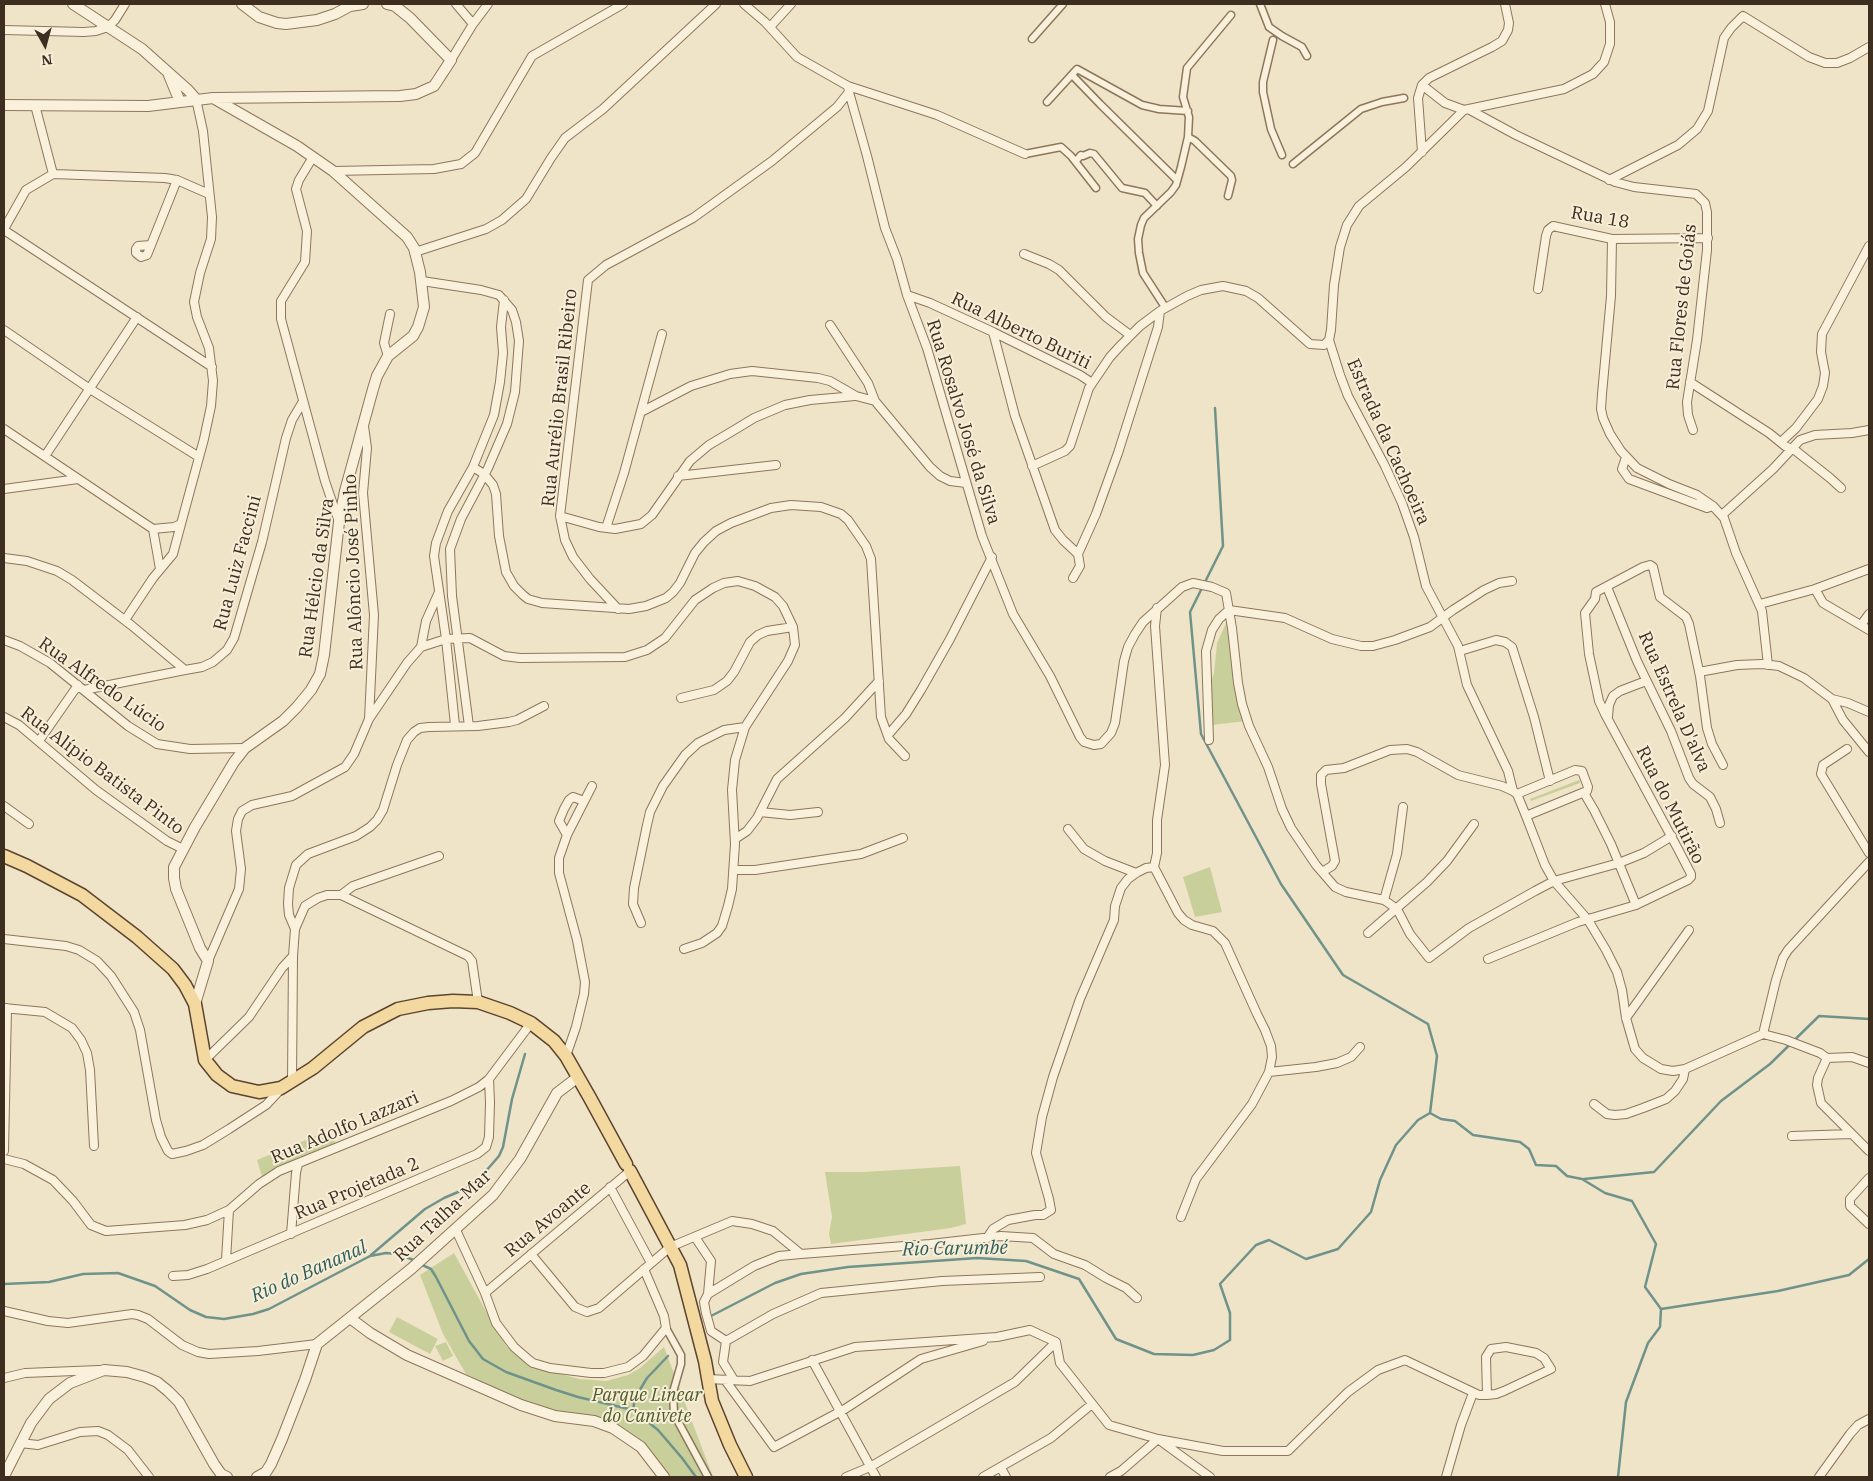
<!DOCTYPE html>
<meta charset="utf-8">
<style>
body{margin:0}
#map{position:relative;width:1873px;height:1481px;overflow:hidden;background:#f0e4c8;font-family:"IBM Plex Serif",serif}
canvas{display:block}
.frame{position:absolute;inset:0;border:5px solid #3d2e20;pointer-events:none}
.north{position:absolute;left:20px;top:20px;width:50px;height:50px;-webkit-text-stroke:4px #f7eed8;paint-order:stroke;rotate:173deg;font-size:14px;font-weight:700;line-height:20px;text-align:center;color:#3d2e20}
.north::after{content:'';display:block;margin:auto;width:18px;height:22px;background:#3d2e20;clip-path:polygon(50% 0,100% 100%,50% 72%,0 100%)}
</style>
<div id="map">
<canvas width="1873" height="1481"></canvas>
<div class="frame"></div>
<div class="north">N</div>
</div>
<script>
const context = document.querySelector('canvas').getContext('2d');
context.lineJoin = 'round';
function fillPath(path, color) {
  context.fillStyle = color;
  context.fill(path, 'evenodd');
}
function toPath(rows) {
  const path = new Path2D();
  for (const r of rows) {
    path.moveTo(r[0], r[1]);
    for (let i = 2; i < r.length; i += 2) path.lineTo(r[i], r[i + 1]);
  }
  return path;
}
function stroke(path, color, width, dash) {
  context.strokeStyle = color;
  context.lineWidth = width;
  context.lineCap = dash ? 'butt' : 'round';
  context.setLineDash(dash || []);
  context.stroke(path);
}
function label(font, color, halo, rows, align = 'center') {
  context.font = font + ' "IBM Plex Serif",serif';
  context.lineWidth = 4;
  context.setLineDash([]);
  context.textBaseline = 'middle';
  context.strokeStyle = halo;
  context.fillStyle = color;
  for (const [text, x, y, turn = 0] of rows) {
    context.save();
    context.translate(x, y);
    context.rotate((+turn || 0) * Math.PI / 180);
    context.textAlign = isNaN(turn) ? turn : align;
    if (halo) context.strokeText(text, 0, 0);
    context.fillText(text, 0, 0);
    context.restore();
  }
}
fillPath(toPath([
 [1227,621,1239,706,1246,721,1212,725,1209,686,1214,673,1217,643],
 [1579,780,1580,783,1531,801,1530,799],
 [1210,867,1222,912,1195,917,1183,877],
 [330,1130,337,1147,262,1176,257,1160],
 [960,1166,966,1224,951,1228,831,1244,829,1234,832,1217,825,1172,864,1172],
 [454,1253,494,1326,507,1347,533,1362,557,1373,579,1379,606,1381,628,1375,640,1368,664,1347,713,1477,664,1477,615,1426,552,1410,512,1396,466,1374,443,1334,420,1275],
 [397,1317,438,1339,430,1354,389,1332],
 [446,1342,453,1356,443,1361,435,1346]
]), '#c9cf9b');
stroke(toPath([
 [1215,408,1223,546,1190,612,1201,734,1281,884,1343,975,1428,1024,1437,1056,1430,1113],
 [1584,1179,1654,1172,1721,1101,1770,1064,1819,1016,1869,1019],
 [371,1255,425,1209,444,1198,465,1189,479,1179,499,1156,503,1147,512,1099,525,1054],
 [420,1264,431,1269,436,1277,469,1341,483,1359,506,1372,556,1390,578,1397,633,1410,658,1430,682,1458,696,1477],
 [4,1284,49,1282,83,1274,118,1273,155,1286,190,1310,206,1317,224,1319,253,1314,269,1309,370,1256,386,1253,398,1254,416,1261],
 [1661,1309,1778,1291,1849,1275,1869,1259],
 [709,1317,775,1283,801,1274,848,1267,977,1258,1026,1261,1079,1279,1116,1339,1154,1354,1193,1355,1214,1350,1230,1340,1230,1313,1220,1284,1256,1245,1269,1240,1306,1259,1338,1249,1371,1212,1380,1180,1396,1145,1418,1120,1430,1113,1441,1119,1455,1121,1473,1135,1520,1142,1529,1149,1536,1165,1556,1166,1567,1176,1582,1179,1605,1193,1632,1201,1656,1244,1645,1287,1661,1309],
 [633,1410,635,1398,647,1378,668,1356],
 [1618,1477,1626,1402,1648,1343,1660,1327,1661,1309]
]), '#6f938a', 2.5);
const pedestrian = toPath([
 [1260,4,1269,27,1282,36,1302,47,1307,56],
 [1032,39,1063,4],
 [1273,40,1263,82,1263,92,1271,129,1282,155],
 [1072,75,1100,104,1177,180],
 [1047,102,1077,69,1142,105,1159,109,1188,111],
 [1188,137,1195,141,1231,176,1232,180,1228,196],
 [1025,154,1061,147,1071,156,1096,188],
 [1076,161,1081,155,1083,156,1090,153,1094,154,1122,188,1145,193,1157,206],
 [1293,164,1361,109,1382,102,1404,98],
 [1165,307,1143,273,1139,253,1138,239,1141,225,1144,218,1171,192,1176,185,1181,167,1188,137,1189,117,1183,97,1187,68,1231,15],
 [666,1328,681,1355,681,1364,673,1392,674,1414,708,1477]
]);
const minor = toPath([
 [456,4,473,24],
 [744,4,765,22,797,57,848,86,937,115,1025,154],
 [770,27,791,4],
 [4,30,84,32,96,31,108,27,115,20,125,4],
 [451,60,473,24,488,4],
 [1422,85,1445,103,1464,110],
 [849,92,867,156,885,228,897,259,907,295,927,348,982,536,1013,614,1050,676,1080,737,1084,742,1094,745,1101,744,1111,733,1115,723,1124,661,1128,647,1135,634,1143,622,1182,587,1193,583,1212,587,1226,593,1232,628,1238,683,1242,704,1249,726,1268,767,1282,809,1291,828,1316,865,1335,887,1346,892,1384,900,1397,909,1410,934,1429,958,1469,928,1535,891,1554,881,1619,863,1644,853,1672,836],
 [35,105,53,174,165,178,177,180,209,194],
 [1470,110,1516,135,1615,182,1634,187,1696,194,1705,203,1707,212,1707,250,1697,340,1687,402,1688,415,1693,430],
 [1422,152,1418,98,1422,85,1429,78,1492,47,1502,41,1508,30,1509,23,1505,4],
 [313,157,299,180,296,189,307,231,305,262,281,301,281,319,325,481,339,522],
 [333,171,434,169,461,164,475,153,532,56,623,4],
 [1609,180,1678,145,1697,129,1708,111,1724,38,1731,28,1743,16,1809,57,1825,63,1837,63,1850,58,1869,47],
 [4,229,26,190,53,174],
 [4,230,212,367],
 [1612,239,1611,296,1602,394,1601,409,1603,418,1610,434,1621,451,1637,468,1669,484,1697,495,1713,506,1724,518,1736,553,1762,611,1768,665],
 [151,245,138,246,136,249,136,253,141,257,147,255,177,180],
 [415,252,486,229,502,220,526,199,551,158,565,138,603,109,716,4],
 [1024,254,1049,264,1059,270,1106,317,1130,335],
 [422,281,481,290,499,295,512,310,516,322,519,341,515,392,507,424,488,468,461,519,450,549,452,596,469,726],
 [1538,289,1546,236,1548,230,1553,226,1612,239,1708,238],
 [907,295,930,303,993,332,1080,375,1092,383],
 [830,325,868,383,875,401],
 [4,330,90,389,199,457],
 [993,332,1015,416,1055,530,1063,540,1078,554,1080,566,1073,578],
 [1329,340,1340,375,1348,396,1385,466,1402,503,1414,537,1426,586,1458,646,1467,685,1508,771,1513,791,1517,794,1526,816,1545,865,1554,881,1588,920,1606,950,1617,972,1622,990,1626,1018,1635,1049,1643,1058,1661,1069,1673,1071,1685,1069,1763,1034,1786,1040,1820,1053,1827,1058],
 [388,356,384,343,390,314],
 [1690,382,1769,433,1785,446,1796,451,1830,478,1841,488],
 [641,412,691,386,730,374,752,371,818,378,830,381,856,396,875,401,930,467,940,476,950,481,966,483],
 [364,426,367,448,363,493,374,615,369,719],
 [4,429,153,529,174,527,181,524,204,439,211,406,213,381,209,348,197,317,194,302,200,273,211,239,212,217,203,131,196,99],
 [1781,442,1796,428,1818,399,1823,386,1825,373,1821,352,1822,334,1869,246],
 [45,456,137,317],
 [1626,457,1622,469,1629,479,1707,508,1713,506],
 [1032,466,1065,451,1070,446,1089,388,1110,357,1121,345,1140,326,1160,311,1187,296,1201,290,1223,286,1246,291,1258,298,1310,344,1324,345,1329,340,1331,330,1334,285,1340,247,1347,225,1359,206,1406,167,1464,110,1564,89,1593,74,1604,62,1610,44,1610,22,1605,4],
 [473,467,484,474,493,485,496,494,499,536,506,572,514,586,523,595,528,599,542,603,629,609,646,606,666,598,673,592,680,583,695,553,704,542,716,531,731,523,771,508,791,505,821,507,841,514,848,520,866,546,871,559,881,717,889,739,905,756],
 [678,476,776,465],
 [4,489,78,479],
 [1722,515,1773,469,1800,440,1815,435,1852,433,1869,430],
 [560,516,599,527,615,529,641,524,652,515,690,461,709,445,736,429,754,418,785,405,810,400,855,396],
 [606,528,624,473,662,334],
 [153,529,160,569],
 [1078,554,1096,514,1118,453,1158,327,1160,311],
 [4,558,27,561,57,571,72,580,131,625,185,670,202,667,213,662,227,650,234,638,262,542,286,438,292,420,302,403],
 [1607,587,1637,661,1671,731,1689,778,1693,784,1710,797,1716,809,1720,823],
 [1815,589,1823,603,1869,630],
 [1760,604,1815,589,1869,569],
 [618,609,590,579,573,557,565,540,560,516,588,280,606,265,693,218,772,161,837,107,849,92,848,86],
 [125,620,153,578,173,554,181,524],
 [1861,625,1869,614],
 [4,640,20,646,50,663,128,726,157,744,190,749,245,748],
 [421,647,446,639,470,638,504,656,520,658,625,657,647,650,665,638,695,600,713,588,724,583,738,581,755,586,775,597,783,606,793,627,795,645,788,661,745,727,735,760,732,790,735,844,732,889,728,906,722,926,717,933,702,943,684,949],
 [1460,651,1496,640,1505,642,1512,647,1534,717,1550,781],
 [1699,672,1737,665,1762,664,1779,666,1804,678,1832,699,1848,703,1869,712],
 [84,690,185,670],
 [681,698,714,690,727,681,734,672,750,642,758,635,767,631,793,627],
 [1832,699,1843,720,1869,752],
 [4,717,19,725,96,790,167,841,183,849],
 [1608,717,1609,705,1613,696,1620,691,1646,681],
 [455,725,446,639,434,556,436,543,448,511,473,467,494,415,500,382,503,353,501,327,504,300],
 [888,735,906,714,921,690,950,639,992,557],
 [1209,740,1206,651,1212,630,1219,619,1229,610,1285,618,1332,639,1361,646,1373,646,1395,640,1430,627,1453,610,1484,590,1499,583,1512,581],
 [39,741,78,685],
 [1847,749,1823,765,1821,774,1869,853],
 [1584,793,1594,810,1611,844,1636,905],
 [1517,794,1575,770,1582,771,1588,787,1587,791,1526,816],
 [4,806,29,824],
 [760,812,790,815,818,812],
 [1068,829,1084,849,1105,861,1136,873],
 [567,835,559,821,564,809,569,800,573,797,584,801],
 [735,839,747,831,757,818,777,779,845,718,879,681],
 [1154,867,1178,913,1184,920,1192,925,1213,931,1225,943,1257,1014,1265,1030,1271,1046,1272,1057,1269,1072,1252,1104,1196,1179,1181,1217],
 [734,870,755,870,861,854,903,838],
 [1322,872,1332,866,1335,861,1321,784,1321,775,1326,770,1344,768,1390,750,1407,749,1417,752,1458,775,1502,786,1513,791],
 [341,895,353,886,439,856],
 [1384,900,1397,854,1403,807],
 [641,923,633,904,634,888,647,825,650,812,663,786,685,755,698,743,724,730,745,727],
 [295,929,289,915,288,904,289,888,296,865,308,854,356,836,370,827,377,820,383,810,397,765,407,740,414,732,420,728,429,727,478,726,509,722,517,720,544,706],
 [1368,933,1427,882,1447,861,1474,824],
 [4,939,66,946,79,950,97,961,111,976,134,1012,140,1030,156,1120,161,1137,168,1151,172,1154,186,1151,203,1145,229,1129,266,1105,281,1089],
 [1488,959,1578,922,1636,905,1688,880,1691,877,1691,874,1678,849,1605,714,1599,701,1589,654,1585,613,1595,599,1596,592,1643,567,1650,565,1653,567,1660,597,1686,617,1689,624,1700,676,1707,728,1712,744,1723,765],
 [208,961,239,889,241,869,236,831,238,819,242,811,252,805,292,796,345,767,354,754,369,719,407,663,421,647,426,621,439,592],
 [4,1008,45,1012,72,1028,81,1040,87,1053,90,1070,94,1146],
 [1626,1018,1689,930],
 [1763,1034,1776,980,1783,958,1788,950,1869,862],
 [566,1056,576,1027,584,994,585,982,577,940,559,873,559,858,567,835,592,786],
 [1827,1058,1818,1078,1817,1085,1821,1103,1869,1151],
 [1827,1058,1852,1057,1869,1063],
 [205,1060,249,1017,282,968,293,956,295,929,305,906,318,898,327,895,341,895,468,956,472,961,478,1002],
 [1269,1072,1316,1067,1337,1063,1351,1057,1360,1047],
 [292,1082,293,956],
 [1594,1104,1607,1114,1615,1115,1626,1114,1643,1108,1666,1099,1675,1091,1683,1079,1685,1069],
 [1792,1136,1851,1134],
 [4,1151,7,1008],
 [4,1159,24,1164,53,1180,73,1201,91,1225,106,1231,185,1225,207,1220,229,1210,259,1184,279,1171,451,1101,479,1087,489,1079,531,1023],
 [1869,1178,1850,1199,1850,1206,1869,1224],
 [610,1187,651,1263],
 [456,1230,485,1293,496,1323,514,1347,529,1360,533,1363,550,1368,591,1373,604,1373,628,1367,643,1356,666,1328,664,1316,644,1269],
 [291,1234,296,1173,298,1164],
 [695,1237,711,1261,708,1294,704,1302,706,1313,711,1331,726,1341],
 [987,1238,993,1229,1008,1220,1035,1215,1043,1215,1051,1210,1049,1199,1036,1153,1042,1117,1053,1077,1080,999,1114,920,1115,906,1121,888,1128,879,1136,873,1146,868,1154,867,1157,853,1157,820,1165,765,1155,626,1157,608],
 [531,1254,575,1307,587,1312,599,1308,670,1247,732,1221,752,1224,773,1231,801,1254,930,1244,1001,1236,1033,1238,1054,1254,1085,1265,1106,1278,1126,1288,1137,1298],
 [226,1260,229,1210],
 [173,1276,188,1275,207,1269,477,1154,486,1147,489,1137,490,1102,489,1079],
 [485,1293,630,1171],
 [708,1294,754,1266,779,1256,801,1254],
 [4,1311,48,1321,68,1323,132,1314,138,1315,148,1319,182,1345,198,1352,209,1354,258,1351,317,1344],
 [812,1360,876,1477],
 [4,1378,25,1373,99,1370],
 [708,1379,750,1381,855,1347,997,1337,1030,1330,1056,1342,1060,1363,1109,1425,1158,1439,1210,1477],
 [725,1380,774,1447,845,1409,921,1359,983,1341],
 [734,1380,723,1362,726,1341,773,1314,821,1293,942,1281,1040,1277],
 [20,1443,38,1445,80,1432,98,1431,108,1435,128,1450,149,1477],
 [1001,1468,1006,1477],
 [846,1477,870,1467,1015,1382,1056,1342],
 [983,1477,1051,1438,1092,1404],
 [1110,1477,1121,1471,1158,1439,1223,1451,1288,1451,1348,1392,1378,1370,1405,1360,1479,1395,1487,1395,1496,1394,1504,1391,1551,1369,1544,1358,1536,1353,1506,1347,1491,1349,1486,1357,1487,1395],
 [1446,1477,1461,1425,1473,1393],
 [1819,1477,1850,1434,1858,1425,1869,1419]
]);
const tertiary = toPath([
 [73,4,142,49,188,90,196,99],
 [242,4,259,17,277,23,286,24,317,20,335,14,350,6,363,4],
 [169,75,180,102],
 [4,105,148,106,213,98,400,96,416,94,434,86,451,60,410,18,395,6,387,4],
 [195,1004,208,961,200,948,176,889,174,878,174,867,195,827,234,762,245,748,283,721,297,707,311,690,320,674,324,655,339,522,345,491,373,389,377,376,388,356,413,336,418,327,424,307,420,272,414,248,407,237,333,171,297,146,213,98],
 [350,1318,370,1333,407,1355,521,1405,555,1416,594,1421,613,1428,641,1447,664,1477],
 [4,1476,31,1423,49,1399,70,1383,104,1370,127,1372,145,1377,157,1382,168,1391,179,1402,214,1464,221,1474,227,1477],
 [257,1477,266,1472,271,1464,282,1439,305,1380,317,1344,411,1269,493,1195,520,1159,557,1093,578,1077]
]);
const primary = toPath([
 [4,856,27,866,82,895,137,937,173,969,185,985,195,1004,205,1060,217,1075,232,1086,259,1092,281,1088,313,1068,363,1027,398,1009,428,1003,453,1001,478,1002,510,1013,531,1023,554,1041,566,1056,590,1098,626,1164],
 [630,1171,680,1265,705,1361,712,1401,730,1445,746,1477]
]);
stroke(pedestrian, '#8d765c', 9);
stroke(minor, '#8d765c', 10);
stroke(tertiary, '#8d765c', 12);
stroke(primary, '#5b4430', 15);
stroke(pedestrian, '#faf1dc', 6);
stroke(minor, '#faf1dc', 8);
stroke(tertiary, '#faf1dc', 10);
stroke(primary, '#f3d9a0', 12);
label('18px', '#3d2e20', '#f7eed8', [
 ["Rua 18",1600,218,10],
 ["Rua Flores de Goiás",1682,307,-84],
 ["Rua Alberto Buriti",1021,331,26],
 ["Rua Aurélio Brasil Ribeiro",560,398,-84],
 ["Rua Rosalvo José da Silva",963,422,73],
 ["Estrada da Cachoeira",1388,442,66],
 ["Rua Luiz Faccini",238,563,-75],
 ["Rua Alôncio José Pinho",354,572,-92],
 ["Rua Hélcio da Silva",317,578,-82],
 ["Rua Alfredo Lúcio",102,685,35],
 ["Rua Estrela D'alva",1674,702,66],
 ["Rua Alípio Batista Pinto",102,771,37],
 ["Rua do Mutirão",1670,805,63],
 ["Rua Adolfo Lazzari",345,1128,-23],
 ["Rua Projetada 2",357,1189,-23],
 ["Rua Talha-Mar",443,1216,-43],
 ["Rua Avoante",548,1220,-40]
]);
label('italic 18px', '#4d5a26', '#f7eed8', [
 ["Parque Linear",647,1396],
 ["do Canivete",647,1417]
]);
label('italic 19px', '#2f5d5a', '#f7eed8', [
 ["Rio Carumbé",955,1249,-1],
 ["Rio do Bananal",309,1272,-24]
]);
</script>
